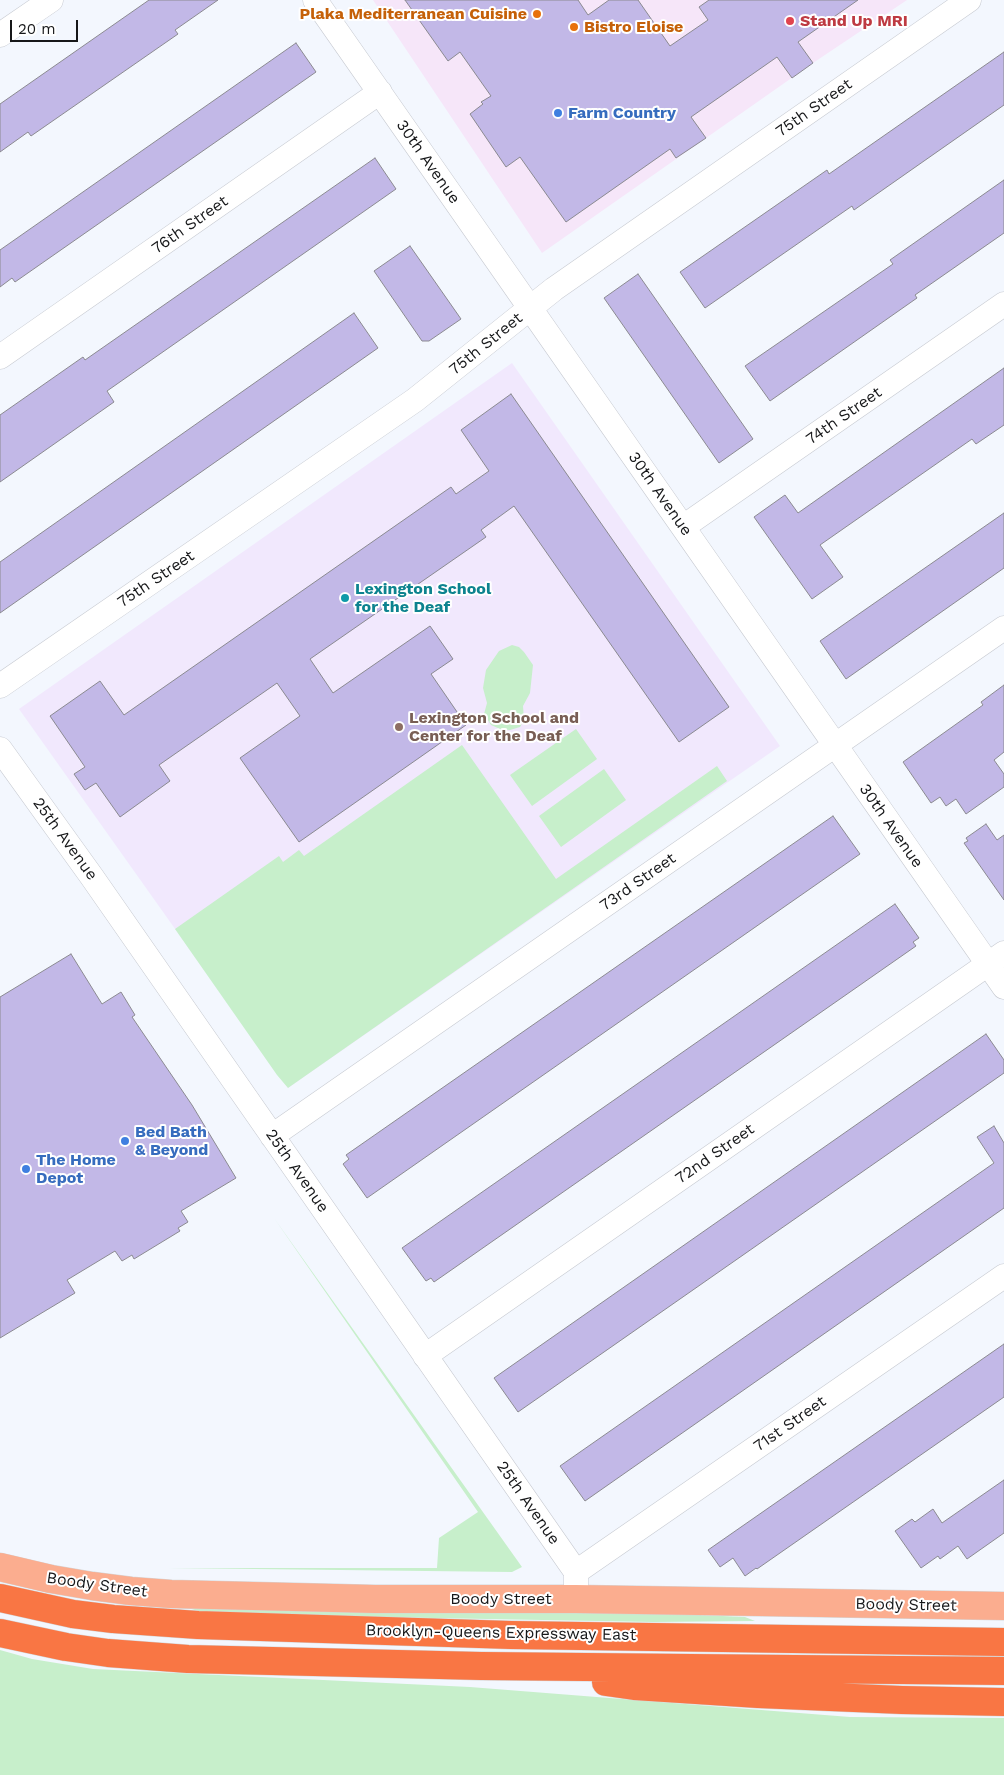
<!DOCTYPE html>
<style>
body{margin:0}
#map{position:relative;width:1004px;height:1775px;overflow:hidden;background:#f3f7fe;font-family:"Work Sans",sans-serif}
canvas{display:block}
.scale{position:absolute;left:10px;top:20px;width:68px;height:22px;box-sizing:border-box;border:2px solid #161719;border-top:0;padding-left:6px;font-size:15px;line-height:18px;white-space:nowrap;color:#161719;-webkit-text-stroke:4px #fff;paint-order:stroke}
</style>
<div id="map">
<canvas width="1004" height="1775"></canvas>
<div class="scale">20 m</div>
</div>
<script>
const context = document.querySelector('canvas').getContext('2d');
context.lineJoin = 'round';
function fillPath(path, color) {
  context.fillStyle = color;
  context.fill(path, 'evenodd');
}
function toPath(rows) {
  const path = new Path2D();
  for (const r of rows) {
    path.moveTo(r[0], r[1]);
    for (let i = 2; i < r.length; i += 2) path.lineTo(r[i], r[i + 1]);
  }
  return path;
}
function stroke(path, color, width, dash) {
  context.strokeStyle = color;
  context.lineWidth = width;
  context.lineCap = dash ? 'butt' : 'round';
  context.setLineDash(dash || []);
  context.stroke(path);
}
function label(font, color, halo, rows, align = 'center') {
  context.font = font + ' "Work Sans",sans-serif';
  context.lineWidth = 4;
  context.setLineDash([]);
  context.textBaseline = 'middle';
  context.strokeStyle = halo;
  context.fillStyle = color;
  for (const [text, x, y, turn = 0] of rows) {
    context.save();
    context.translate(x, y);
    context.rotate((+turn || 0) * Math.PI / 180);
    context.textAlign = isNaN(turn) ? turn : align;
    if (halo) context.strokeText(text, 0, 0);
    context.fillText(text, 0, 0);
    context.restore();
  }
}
fillPath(toPath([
 [373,0,907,0,813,63,542,253]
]), '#f6e6f9');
fillPath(toPath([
 [512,363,780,746,288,1088,19,709]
]), '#f1e8fd');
fillPath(toPath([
 [512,645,519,647,524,652,533,665,530,693,523,706,524,720,520,727,510,730,500,729,491,725,484,714,487,703,483,688,486,670,499,651],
 [576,729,597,759,532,806,510,775],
 [462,745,556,879,717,766,727,781,288,1088,277,1075,175,929,279,856,283,862,299,850,304,856],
 [604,769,626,800,561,847,539,816],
 [274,1218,522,1567,512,1572,168,1568,437,1568,439,1538,478,1512],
 [191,1609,609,1611,745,1617,755,1621,653,1622,211,1614],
 [0,1650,32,1659,93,1669,470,1687,850,1717,1004,1718,1004,1775,0,1775]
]), '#c7efcb');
const building = toPath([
 [149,0,218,0,175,30,178,34,31,136,28,132,0,152,0,104,149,0],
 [405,0,578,0,588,15,609,0,638,0,670,46,708,20,699,7,709,0,858,0,798,42,813,63,792,78,777,57,691,117,706,138,676,158,670,149,566,222,520,157,506,167,470,114,483,104,481,102,491,96,460,52,448,61,405,0],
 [296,43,316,72,15,282,12,278,0,287,0,250,296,43],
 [1004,52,1004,105,854,210,852,206,705,308,680,272,827,170,829,174,1004,52],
 [375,158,396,189,107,391,114,402,0,482,0,415,83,357,85,360,375,158],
 [1004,180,1004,233,915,295,917,298,770,401,745,366,893,264,890,260,1004,180],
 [410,246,461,319,429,341,422,341,374,271,410,246],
 [638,274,753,439,719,463,604,298,638,274],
 [354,313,378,348,0,613,0,562,354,313],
 [1004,368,1004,425,976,444,972,439,820,545,843,577,812,599,754,517,785,495,798,513,1004,368],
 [511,394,729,707,679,742,514,506,481,530,486,537,310,659,333,693,430,626,453,659,431,674,466,725,299,842,240,758,300,716,277,683,159,765,170,781,120,817,96,783,85,790,74,774,85,767,50,716,100,681,124,715,451,487,456,494,489,471,461,430,511,394],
 [1004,513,1004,568,846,679,820,641,1004,513],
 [1004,685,1004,752,994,760,1004,774,1004,787,966,814,956,799,946,806,940,797,931,803,903,762,983,705,981,702,1004,685],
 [833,816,860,854,367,1198,343,1164,349,1159,346,1155,833,816],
 [986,824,997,840,1004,835,1004,900,964,843,968,841,966,838,986,824],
 [895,904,919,938,913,942,916,946,447,1273,434,1282,431,1278,426,1281,402,1248,895,904],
 [71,954,102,1004,121,992,135,1015,132,1017,192,1105,236,1178,181,1211,188,1222,178,1228,180,1231,134,1259,132,1255,122,1261,115,1251,67,1280,75,1293,0,1338,0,997,71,954],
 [986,1034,1004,1060,1004,1073,518,1412,494,1378,986,1034],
 [994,1126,1004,1143,1004,1208,585,1501,560,1466,994,1163,977,1137,994,1126],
 [1004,1344,1004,1397,757,1569,756,1568,745,1576,733,1558,720,1567,708,1550,1004,1344],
 [1004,1480,1004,1533,967,1559,958,1546,940,1559,938,1556,921,1568,895,1531,912,1519,915,1522,933,1509,942,1523,1004,1480]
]);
fillPath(building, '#c2b8e7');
stroke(building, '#8b8a91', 1);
const minor = toPath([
 [315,0,1004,987],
 [0,35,51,0],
 [0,357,380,92],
 [683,527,1004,304],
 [0,686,415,400,554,289,969,0],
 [0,749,92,877,576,1572,576,1599],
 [272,1136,1004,628],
 [425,1356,1004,953],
 [576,1572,1004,1276]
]);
const primary = toPath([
 [0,1567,51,1579,92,1586,131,1591,171,1594,375,1599,576,1599,1004,1606]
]);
const motorway = toPath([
 [0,1598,73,1614,113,1619,198,1625,511,1635,1004,1642],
 [0,1633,66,1647,108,1653,188,1659,481,1666,1004,1671],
 [606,1682,634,1686,758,1694,902,1700,1004,1702]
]);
stroke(minor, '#c7cad1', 25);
stroke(primary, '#d5d5d6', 29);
stroke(motorway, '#d5d5d6', 29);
stroke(minor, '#fff', 24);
stroke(primary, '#fbad8f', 28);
stroke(motorway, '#f97644', 28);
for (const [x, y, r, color] of [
 [537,14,5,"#e8710a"],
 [790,21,5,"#e0444e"],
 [574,27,5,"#e8710a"],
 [558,113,5,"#3f7fe0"],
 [345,598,5,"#0f9aa8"],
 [399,727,5,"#8d6e63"],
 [125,1141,5,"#3f7fe0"],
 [26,1169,5,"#3f7fe0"]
]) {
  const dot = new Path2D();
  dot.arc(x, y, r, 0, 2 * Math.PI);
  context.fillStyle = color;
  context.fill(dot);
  stroke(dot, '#fff', 2);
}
label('bold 16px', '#c56008', '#fff', [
 ["Plaka Mediterranean Cuisine",527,14],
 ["Bistro Eloise",584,27,"left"]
], 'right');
label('bold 16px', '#be3a42', '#fff', [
 ["Stand Up MRI",800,21]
], 'left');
label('16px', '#161719', '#fff', [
 ["75th Street",814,108,-35],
 ["30th Avenue",428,162,55],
 ["76th Street",190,225,-35],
 ["75th Street",486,344,-39],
 ["74th Street",844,416,-35],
 ["30th Avenue",660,494,55],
 ["75th Street",156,579,-34],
 ["30th Avenue",891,826,55],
 ["25th Avenue",65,839,54],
 ["73rd Street",638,882,-35],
 ["72nd Street",715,1154,-35],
 ["25th Avenue",297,1171,55],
 ["71st Street",790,1424,-35],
 ["25th Avenue",528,1503,55],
 ["Boody Street",97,1585,8],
 ["Boody Street",501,1599],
 ["Boody Street",906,1605,1],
 ["Brooklyn-Queens Expressway East",501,1633,1]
]);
label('bold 16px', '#366cbe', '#fff', [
 ["Farm Country",568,113],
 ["Bed Bath",135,1132],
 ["& Beyond",135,1150],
 ["The Home",36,1160],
 ["Depot",36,1178]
], 'left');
label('bold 16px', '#0d838f', '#fff', [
 ["Lexington School",355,589],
 ["for the Deaf",355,607]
], 'left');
label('bold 16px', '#785e54', '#fff', [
 ["Lexington School and",409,718],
 ["Center for the Deaf",409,736]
], 'left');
</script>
